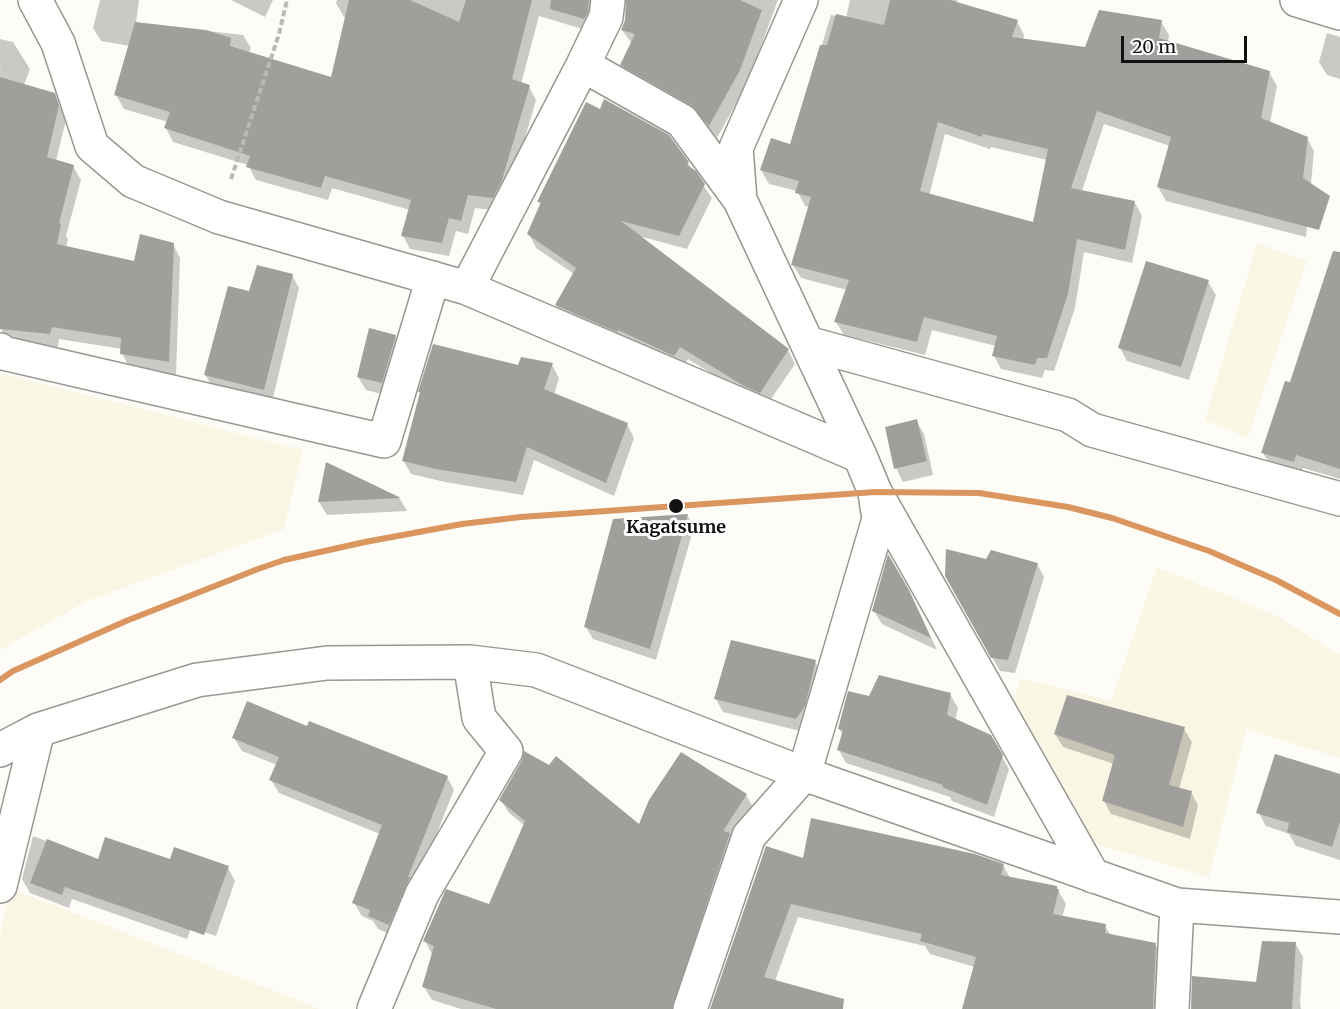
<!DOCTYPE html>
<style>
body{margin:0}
#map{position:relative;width:1340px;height:1009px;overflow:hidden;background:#fdfcf7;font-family:Merriweather,serif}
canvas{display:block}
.scale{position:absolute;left:1121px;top:36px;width:126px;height:27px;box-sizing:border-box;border:3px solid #111;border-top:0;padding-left:8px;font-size:18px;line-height:21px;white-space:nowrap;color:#111;-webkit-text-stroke:4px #fff;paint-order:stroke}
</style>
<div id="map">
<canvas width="1340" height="1009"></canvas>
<div class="scale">20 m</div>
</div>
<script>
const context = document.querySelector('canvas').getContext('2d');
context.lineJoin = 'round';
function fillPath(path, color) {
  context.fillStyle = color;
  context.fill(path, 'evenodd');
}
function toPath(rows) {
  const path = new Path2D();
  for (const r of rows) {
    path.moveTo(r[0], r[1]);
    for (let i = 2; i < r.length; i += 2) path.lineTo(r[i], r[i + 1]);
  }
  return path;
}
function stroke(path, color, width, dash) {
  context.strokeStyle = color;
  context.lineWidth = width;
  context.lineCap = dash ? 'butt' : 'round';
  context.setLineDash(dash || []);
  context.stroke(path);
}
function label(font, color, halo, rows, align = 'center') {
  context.font = font + ' Merriweather,serif';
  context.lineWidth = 6;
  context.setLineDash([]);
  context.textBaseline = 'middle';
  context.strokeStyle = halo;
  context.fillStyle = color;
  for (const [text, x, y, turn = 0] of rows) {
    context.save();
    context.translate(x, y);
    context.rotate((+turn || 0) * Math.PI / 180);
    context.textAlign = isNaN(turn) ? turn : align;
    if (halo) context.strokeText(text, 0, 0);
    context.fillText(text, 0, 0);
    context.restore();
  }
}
fillPath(toPath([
 [1257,243,1307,261,1248,438,1205,420],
 [0,373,303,450,284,529,87,601,0,650],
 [1157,567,1275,615,1340,655,1340,758,1246,729,1209,877,1089,842,1013,700,1021,678,1111,701],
 [10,888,320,1009,0,1009,0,936]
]), '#f9f7e4');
fillPath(toPath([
 [100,0,139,0,136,23,243,35,251,48,248,54,332,79,347,18,344,17,336,3,337,0,603,0,592,32,539,16,521,84,529,87,536,100,509,194,500,211,475,208,468,234,456,231,449,256,410,249,403,236,410,210,332,188,328,200,256,180,248,165,173,142,166,128,168,122,124,109,116,95,130,46,101,41,93,28],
 [231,0,273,0,265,17],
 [628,0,778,0,747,84,717,138,701,118,630,78,622,64,632,44,622,30,626,20],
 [850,0,957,0,958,4,1017,21,1024,35,1023,40,1086,48,1161,22,1169,35,1168,42,1269,72,1277,86,1270,123,1307,138,1314,151,1306,237,1166,201,1158,187,1170,146,1104,124,1082,191,1135,203,1142,216,1132,263,1084,252,1075,308,1054,371,1045,370,1042,378,1001,369,994,356,996,346,932,330,925,355,844,335,836,322,847,290,801,278,793,265,810,207,805,206,797,191,769,184,761,170,791,146,831,15,846,18],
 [945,134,990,149,991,147,1047,160,1034,223,929,196],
 [1327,33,1340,37,1340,79,1327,75,1319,62],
 [0,39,13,42,30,69,24,85,54,94,66,120,56,161,73,166,81,180,66,236,68,239,66,247,135,262,173,244,180,258,176,375,129,367,122,353,122,349,59,339,58,347,9,342,1,329],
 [687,162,712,198,687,249,639,236,788,350,795,364,767,405,753,399,688,359,682,369,564,318,556,305,574,274,536,248,529,234,541,206,539,202],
 [292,275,299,288,272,402,213,388,205,374,250,292],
 [1208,282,1216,295,1189,380,1127,361,1120,348],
 [1340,299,1340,479,1303,468,1301,475,1271,466,1263,453,1291,384],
 [395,336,403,350,389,396,366,390,358,377],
 [552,365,559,378,554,395,627,424,634,438,614,496,534,460,523,495,445,482,411,474,403,460,518,367],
 [916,421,924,434,933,475,903,482,896,468],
 [327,464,400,499,407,511,327,515,319,502],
 [687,515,694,527,656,660,593,639,586,627],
 [987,560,1037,564,1044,577,1015,673,1000,671,946,576],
 [895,569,916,605,937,650,882,624,874,611],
 [815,662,823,675,804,732,723,712,716,699],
 [950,694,958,708,955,721,990,736,1009,769,994,817,952,801,950,797,846,763,839,750,843,735,839,729,870,698],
 [308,728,447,777,454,790,396,937,378,929,373,921,362,916,354,903,380,834,279,793,271,780,277,765,242,751,234,738],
 [1184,729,1192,742,1179,789,1191,792,1198,805,1190,839,1111,814,1104,801,1114,764,1063,747,1055,734],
 [1340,776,1340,860,1296,846,1289,834,1266,826,1258,812],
 [746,795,754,809,682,1009,461,1009,432,1000,424,987,432,954,425,941,490,906,525,826,509,813,501,800,639,826],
 [33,836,99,861,170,861,228,868,235,881,216,936,191,928,187,939,72,899,69,908,30,893,22,879],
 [804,860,1003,865,1010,878,1056,887,1066,904,1062,917,1105,926,1111,936,1155,944,1163,957,1161,1009,964,1009,975,967,930,954,925,946,798,917,775,981,827,1009,728,1009],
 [1295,943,1303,957,1300,1002,1301,1009,1192,1009,1257,984]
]), '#0003');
fillPath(toPath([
 [349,0,410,0,459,22,466,0,532,0,512,79,530,85,502,180,493,198,468,195,461,221,449,218,442,243,401,236,411,200,325,176,321,188,246,167,250,156,164,128,170,112,114,95,135,22,206,30,231,38,230,46,331,77],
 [551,0,589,0,588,12,584,19,550,9],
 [626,0,740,0,762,10,740,70,709,126,691,105,620,65,635,34,621,30,625,20],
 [890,0,950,0,1018,20,1012,37,1085,47,1099,10,1162,20,1159,38,1270,71,1261,118,1308,137,1303,178,1330,196,1319,230,1157,187,1171,137,1097,111,1071,188,1135,201,1125,250,1077,239,1068,294,1047,358,1037,358,1035,365,992,356,997,336,924,317,917,342,834,322,849,280,791,265,811,197,795,193,799,181,760,170,771,138,790,144,820,45,827,45,836,14,884,25],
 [938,122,982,137,983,134,1048,149,1033,222,920,191],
 [0,77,55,93,59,105,47,157,74,165,59,223,61,224,57,244,134,261,140,234,174,243,169,362,120,354,121,338,52,327,50,334,0,329],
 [604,99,669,135,689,162,687,165,696,171,705,184,679,236,621,221,789,349,760,393,744,386,680,347,674,356,618,330,617,332,555,305,576,268,527,234,541,202,537,202,586,102,600,109],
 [1333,251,1340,252,1340,469,1296,455,1294,462,1261,453,1285,381,1290,382],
 [1146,261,1209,280,1181,367,1118,348],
 [257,265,293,274,264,390,204,375,228,286,249,291],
 [369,328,396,335,382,383,357,377],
 [433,344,518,365,521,357,553,363,544,389,628,423,606,483,527,447,516,482,436,469,402,461,420,392,418,392],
 [917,419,927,461,894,469,885,427],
 [326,462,401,498,318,502],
 [688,514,650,649,584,627,613,519],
 [946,549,986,559,991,550,1038,563,1008,660,991,658,945,576],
 [888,554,909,590,931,638,872,611],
 [731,640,816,660,805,706,796,719,714,699],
 [879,675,951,693,947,715,991,735,1003,755,987,805,942,787,943,785,837,750,843,730,838,729,848,691,869,696],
 [1067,695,1185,727,1169,785,1192,791,1183,827,1102,801,1115,755,1054,734],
 [247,701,307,726,309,721,448,776,408,877,410,877,389,925,368,916,370,910,352,903,382,825,269,780,279,757,232,738],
 [524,751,549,765,556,756,639,824,649,800,681,752,747,794,723,831,730,833,672,1009,496,1009,422,987,434,946,423,941,446,889,489,904,525,821,499,800,522,760],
 [1275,754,1340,774,1340,822,1332,847,1287,832,1289,823,1256,813],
 [811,818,975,854,1004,864,1001,875,1057,886,1057,889,1059,889,1053,914,1106,924,1105,933,1156,943,1153,1009,962,1009,976,957,920,941,922,934,791,904,764,977,844,999,843,1009,710,1009,766,846,803,858],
 [105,837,170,859,174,847,229,866,204,935,65,887,62,895,30,883,47,839,98,859],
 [1262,941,1296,942,1292,1009,1191,1009,1192,976,1256,982]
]), '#a19f9c');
const minor = toPath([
 [35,0,58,43,92,146,133,181,219,217,467,288,583,65,682,121,740,200,860,456,875,492,1093,876],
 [1297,0,1340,13],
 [583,65,606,17,608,0],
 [740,200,736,148,801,0],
 [467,288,860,456],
 [807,343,1068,415,1092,430,1340,499],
 [0,350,3,353,384,441,433,278],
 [0,750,38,730,197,680,327,663,470,662,536,670,804,774,1177,905,1340,917],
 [0,886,38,730],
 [374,1009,422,894,506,751,479,718,470,662],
 [690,1009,749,836,804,774,879,519,875,493],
 [1172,1009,1177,905]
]);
stroke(minor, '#979795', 36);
stroke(toPath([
 [231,179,279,34,287,0]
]), '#b9b9b8', 4, [6, 3]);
stroke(minor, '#fffffe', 33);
stroke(toPath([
 [0,680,13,671,126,621,258,569,284,560,365,542,462,524,521,517,875,492,979,493,1068,507,1112,518,1209,551,1276,580,1340,614]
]), '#db955f', 6);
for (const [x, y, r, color] of [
 [676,506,8,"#111"]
]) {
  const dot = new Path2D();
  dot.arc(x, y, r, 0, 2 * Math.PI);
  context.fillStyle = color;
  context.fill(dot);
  stroke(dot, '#fff', 2);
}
label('bold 18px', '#111', '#fff', [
 ["Kagatsume",676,528]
]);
</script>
